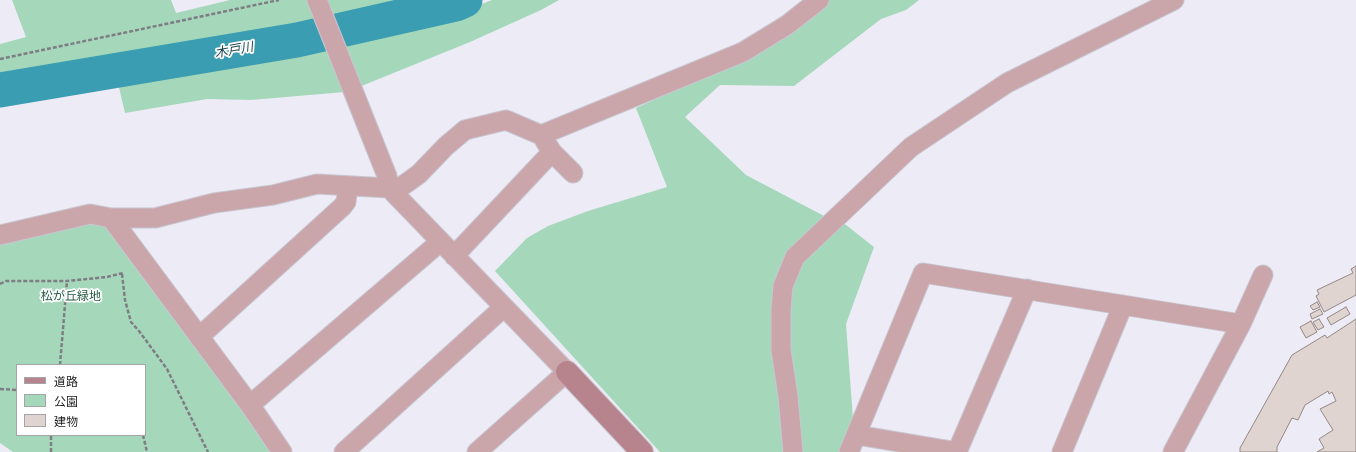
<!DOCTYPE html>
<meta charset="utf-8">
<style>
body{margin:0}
#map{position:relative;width:1356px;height:452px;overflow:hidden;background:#edebf6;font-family:"Golos Text","Noto Sans JP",sans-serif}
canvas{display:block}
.legend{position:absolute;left:16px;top:364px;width:130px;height:72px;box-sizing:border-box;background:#fff;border:1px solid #a5a5a7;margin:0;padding:5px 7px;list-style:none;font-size:12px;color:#1f1f22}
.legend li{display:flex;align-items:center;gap:8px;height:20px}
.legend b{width:20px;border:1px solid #a5a5a7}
</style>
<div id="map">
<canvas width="1356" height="452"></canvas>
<ul class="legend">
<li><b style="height:5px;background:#b7838c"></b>道路</li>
<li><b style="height:11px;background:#a5d8bb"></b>公園</li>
<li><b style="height:11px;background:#dfd4cf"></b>建物</li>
</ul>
</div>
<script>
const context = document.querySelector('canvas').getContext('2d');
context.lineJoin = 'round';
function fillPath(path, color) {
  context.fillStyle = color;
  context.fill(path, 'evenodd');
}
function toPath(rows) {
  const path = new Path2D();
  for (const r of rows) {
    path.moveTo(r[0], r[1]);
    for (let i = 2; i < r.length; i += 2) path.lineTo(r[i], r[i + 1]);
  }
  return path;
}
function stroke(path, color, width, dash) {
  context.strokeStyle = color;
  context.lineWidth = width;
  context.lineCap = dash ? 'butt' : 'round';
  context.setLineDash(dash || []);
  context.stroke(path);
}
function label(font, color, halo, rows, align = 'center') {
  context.font = font + ' "Golos Text","Noto Sans JP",sans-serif';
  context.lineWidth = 3.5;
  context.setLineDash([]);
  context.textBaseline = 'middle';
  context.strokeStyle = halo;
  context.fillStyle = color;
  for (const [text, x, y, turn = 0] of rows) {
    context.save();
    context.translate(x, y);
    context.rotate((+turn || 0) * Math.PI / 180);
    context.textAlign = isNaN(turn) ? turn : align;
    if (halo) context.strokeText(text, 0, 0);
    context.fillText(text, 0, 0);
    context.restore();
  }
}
fillPath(toPath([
 [12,0,171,0,176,13,230,0,309,0,315,19,0,84,0,44,26,37],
 [321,0,429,0,333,24],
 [492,0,559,0,541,10,470,42,359,87,345,43,441,20],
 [824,0,919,0,906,10,881,19,794,86,720,85,685,117,746,175,826,217,841,221,874,247,846,324,853,419,839,452,660,452,495,271,527,238,548,226,588,211,667,187,636,108,748,56],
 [324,44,345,92,251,100,207,99,125,113,117,79,268,56],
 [80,222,105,223,272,452,13,452,0,443,0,242],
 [17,365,145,365,145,435,17,435]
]), '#a5d8bb');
stroke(toPath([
 [0,90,297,40,456,4,465,0]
]), '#3a9db1', 35);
const building = toPath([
 [1356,266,1356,295,1324,312,1316,296,1319,294,1317,290,1353,273,1351,269,1356,266],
 [1317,302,1320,307,1313,310,1310,306,1317,302],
 [1346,307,1350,314,1331,325,1327,318,1346,307],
 [1320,309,1323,314,1312,319,1310,314,1320,309],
 [1319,319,1324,327,1318,330,1313,322,1319,319],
 [1356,319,1356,452,1317,452,1324,448,1319,439,1333,430,1320,409,1336,401,1332,392,1329,394,1328,391,1305,405,1298,420,1292,418,1277,447,1277,452,1240,452,1240,448,1292,355,1325,335,1327,338,1356,319],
 [1311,321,1317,332,1306,338,1300,327,1311,321]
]);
fillPath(building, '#dfd4cf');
stroke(building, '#938884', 1);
const street = toPath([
 [317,0,387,176,389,188],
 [545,141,552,152,573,173],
 [394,192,419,174,446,146,465,130,506,120,541,135,743,52,787,25,819,0],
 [111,218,250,405,282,452],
 [0,235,90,214,111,218,155,218,214,203,273,195,317,184,389,188,567,372,477,452],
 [454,256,552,152],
 [199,337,342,207,346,202,348,186],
 [250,405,440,242],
 [857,435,958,452],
 [344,452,504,307],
 [793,452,788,396,781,350,781,310,783,286,795,257,911,147,1007,83,1174,0],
 [849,452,923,273,1241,324],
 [957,452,1027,289],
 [1062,452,1123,305],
 [1173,452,1241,324,1263,275]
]);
const secondary = toPath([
 [567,372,642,452]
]);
stroke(street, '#c8c6d0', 21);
stroke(secondary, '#c8c6d0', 24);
stroke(toPath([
 [0,59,279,0],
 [122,274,125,300,131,322,139,331,167,369,208,452],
 [0,284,6,281,67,281,107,277,123,273],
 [60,365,67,281],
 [0,389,17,390],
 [143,435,147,452],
 [51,452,51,435]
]), '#7e7d84', 2.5, [4, 2]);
stroke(street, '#caa6ab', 19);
stroke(secondary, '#b7838c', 22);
label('12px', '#225a3f', '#fff', [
 ["松が丘緑地",71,296]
]);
label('italic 13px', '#1b4750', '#fff', [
 ["木戸川",234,50,-10]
]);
</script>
